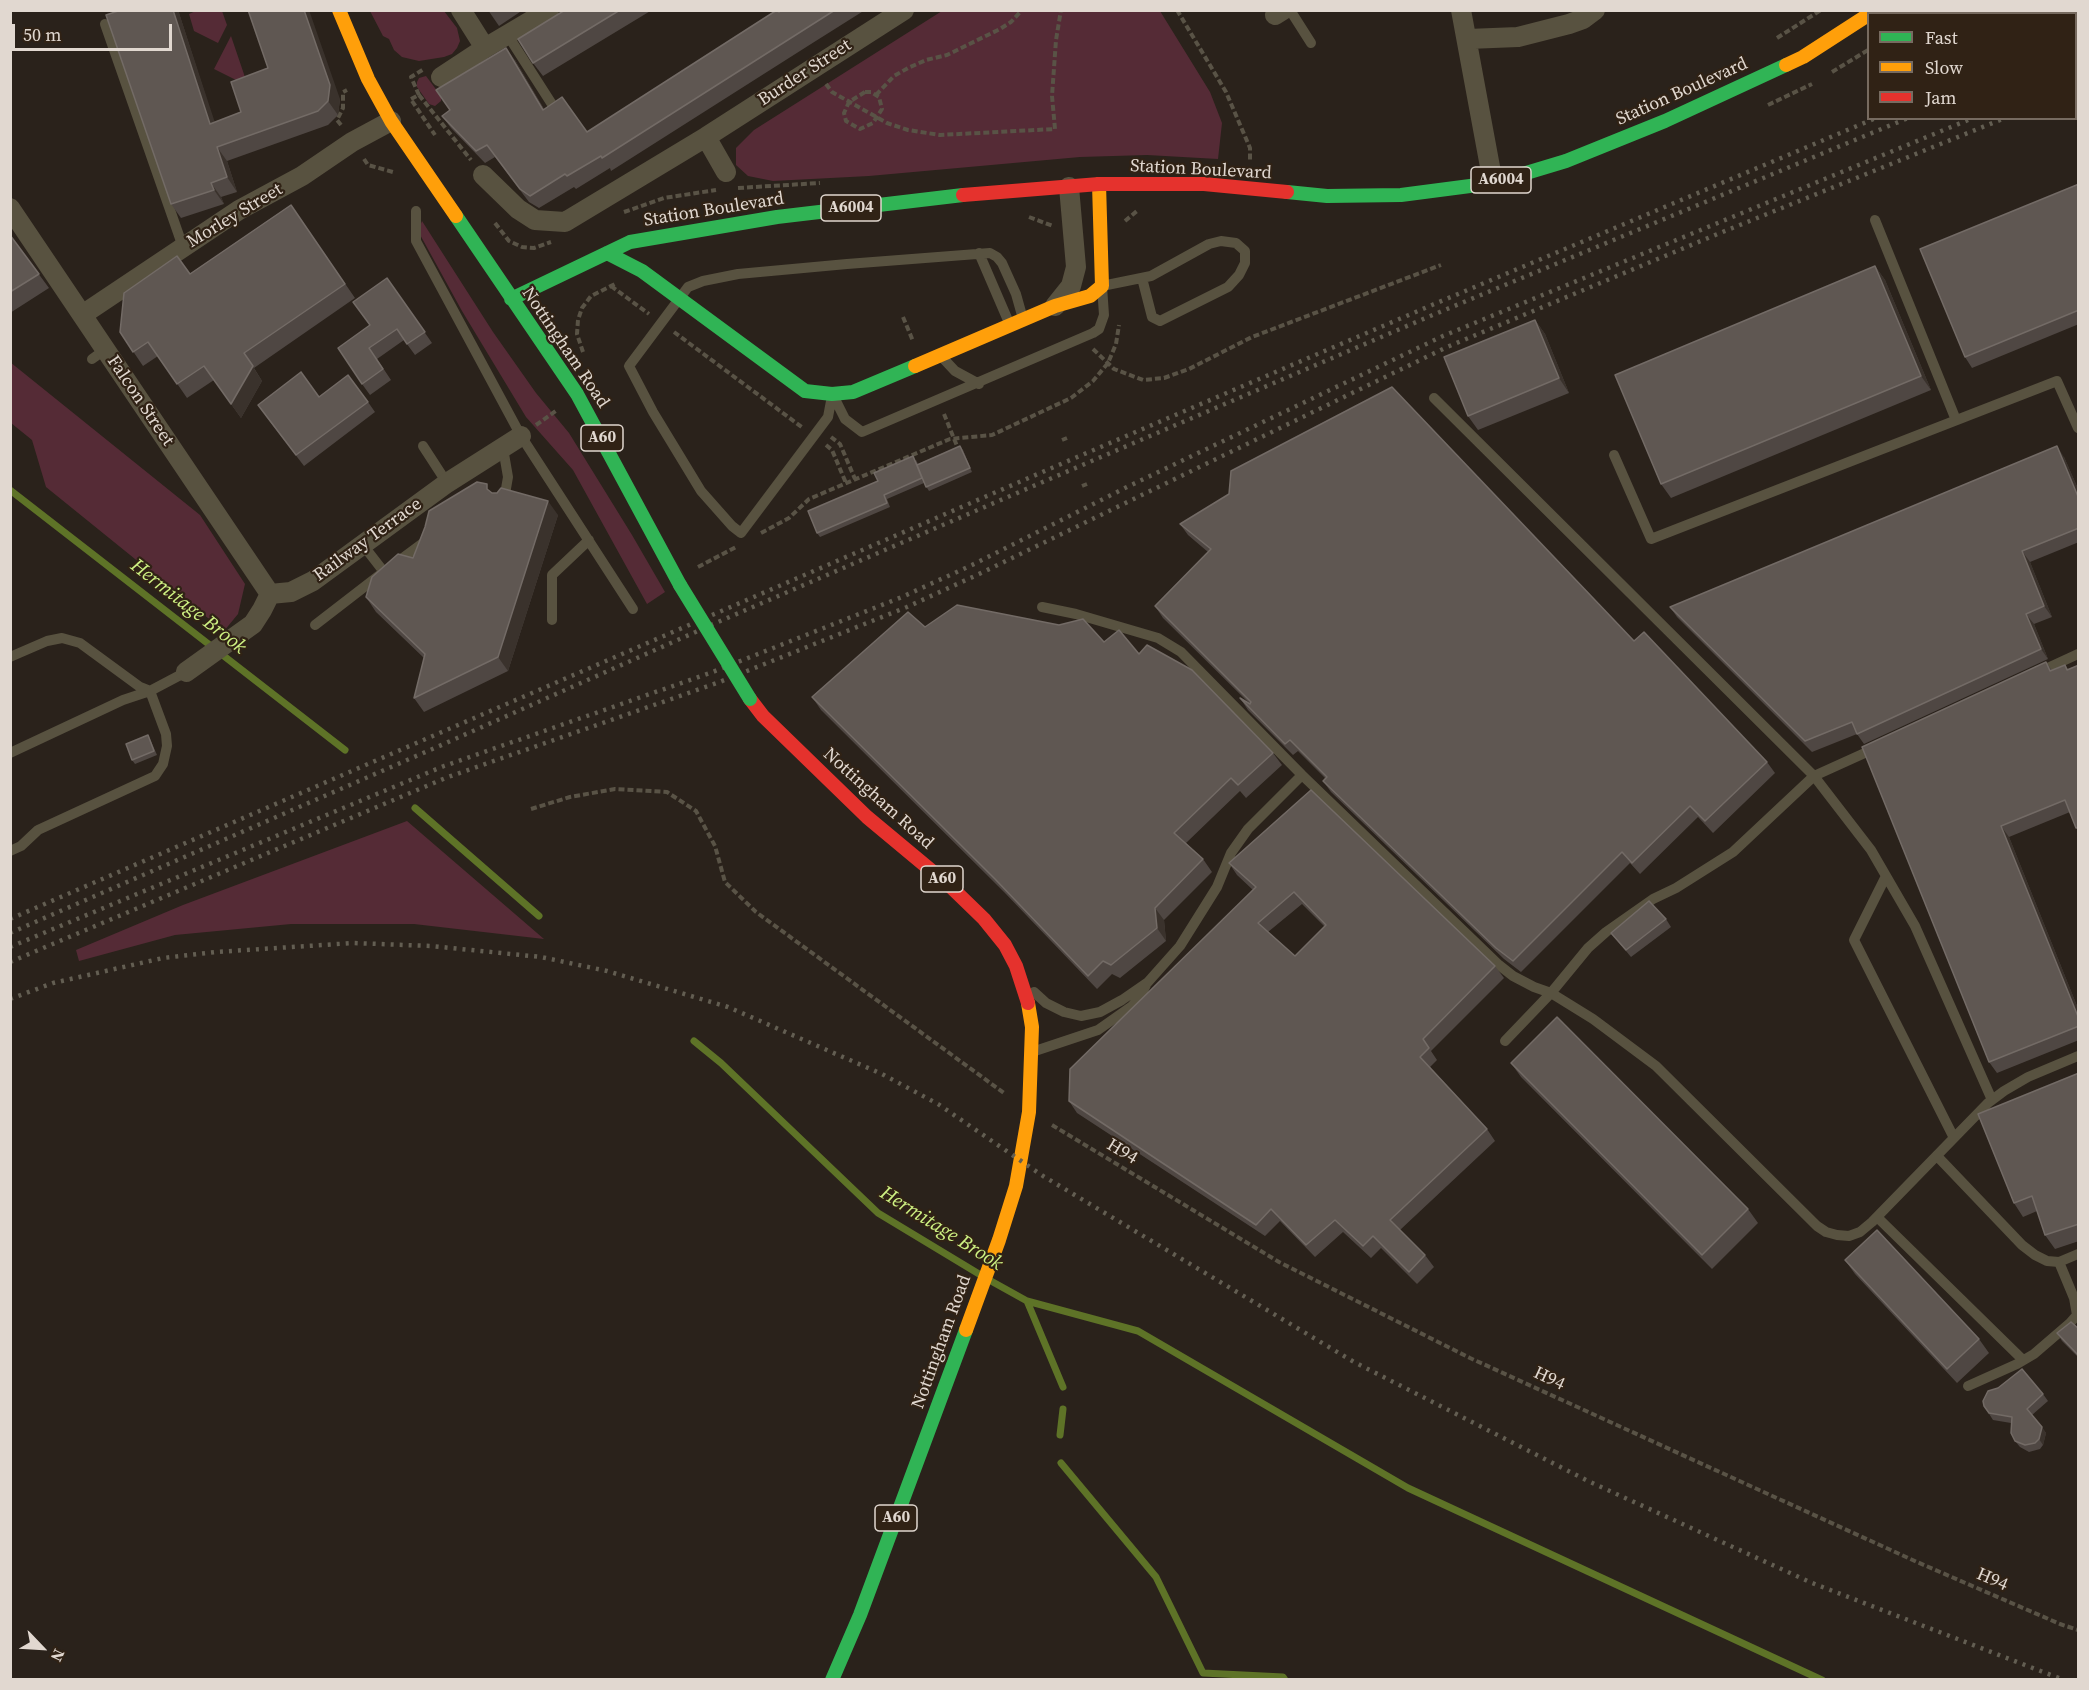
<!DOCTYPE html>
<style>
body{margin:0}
#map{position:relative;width:2089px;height:1690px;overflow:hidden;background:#2a221b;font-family:"Source Serif 4",serif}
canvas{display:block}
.frame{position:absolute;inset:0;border:12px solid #e1d8d0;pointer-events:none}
.legend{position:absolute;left:1867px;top:12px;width:210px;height:108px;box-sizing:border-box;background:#302215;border:2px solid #776b60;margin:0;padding:8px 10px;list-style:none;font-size:18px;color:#e1d8d0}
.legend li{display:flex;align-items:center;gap:12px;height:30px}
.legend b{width:30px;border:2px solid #776b60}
.north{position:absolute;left:12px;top:1618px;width:60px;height:60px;-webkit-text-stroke:4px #302215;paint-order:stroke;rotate:115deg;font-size:16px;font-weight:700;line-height:24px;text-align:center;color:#e1d8d0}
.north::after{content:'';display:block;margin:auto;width:21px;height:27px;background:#e1d8d0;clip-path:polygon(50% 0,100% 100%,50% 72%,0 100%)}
.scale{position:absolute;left:12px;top:24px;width:160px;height:27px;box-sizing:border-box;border:3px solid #e1d8d0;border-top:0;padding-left:8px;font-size:18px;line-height:21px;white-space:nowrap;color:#e1d8d0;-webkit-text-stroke:4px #302215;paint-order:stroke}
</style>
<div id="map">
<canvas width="2089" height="1690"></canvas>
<div class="frame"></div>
<ul class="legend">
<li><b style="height:8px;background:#30b455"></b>Fast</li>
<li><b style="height:8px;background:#ff9f0a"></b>Slow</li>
<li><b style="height:8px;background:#e5322d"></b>Jam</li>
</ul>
<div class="north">N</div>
<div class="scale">50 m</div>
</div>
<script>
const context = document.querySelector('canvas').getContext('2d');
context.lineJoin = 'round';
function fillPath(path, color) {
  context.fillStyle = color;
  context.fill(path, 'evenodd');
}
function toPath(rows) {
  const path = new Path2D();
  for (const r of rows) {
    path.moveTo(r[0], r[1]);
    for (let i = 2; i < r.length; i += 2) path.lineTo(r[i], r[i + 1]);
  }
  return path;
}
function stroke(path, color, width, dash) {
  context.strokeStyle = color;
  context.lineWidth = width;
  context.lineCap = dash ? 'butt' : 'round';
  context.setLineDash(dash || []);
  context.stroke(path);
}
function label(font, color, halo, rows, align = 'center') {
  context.font = font + ' "Source Serif 4",serif';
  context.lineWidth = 4.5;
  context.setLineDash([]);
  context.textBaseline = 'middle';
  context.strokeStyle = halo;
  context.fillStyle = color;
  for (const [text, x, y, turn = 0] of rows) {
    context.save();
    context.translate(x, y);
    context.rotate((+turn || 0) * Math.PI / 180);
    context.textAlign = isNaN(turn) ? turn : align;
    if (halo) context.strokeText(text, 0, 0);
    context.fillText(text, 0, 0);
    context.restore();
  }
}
fillPath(toPath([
 [198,10,222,11,227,25,218,43,194,31,189,14],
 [370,11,444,11,457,28,460,41,457,48,452,54,444,57,419,61,402,57,394,50,389,39,383,36],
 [942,11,1160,11,1210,92,1222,123,1218,159,1147,155,1080,157,869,176,773,181,748,176,736,165,736,148,754,130],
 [231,36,248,86,214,69],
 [426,76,441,96,441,101,435,106,429,104,417,87,417,82,419,78],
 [422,221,493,332,536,393,569,433,632,535,665,592,647,604,573,470,526,417,462,311,418,231],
 [10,362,200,515,245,584,238,614,224,631,46,487,32,440,11,423],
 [407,821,544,939,414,924,291,924,175,935,79,961,76,950,183,905]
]), '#552b36');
stroke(toPath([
 [10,490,345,750],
 [415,808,539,916],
 [694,1041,721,1063,878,1213,979,1274],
 [991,1281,1027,1301,1063,1387],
 [1027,1301,1138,1331,1408,1488,1822,1680],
 [1060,1435,1063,1409],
 [1061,1463,1156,1577,1203,1673,1283,1677,1285,1680]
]), '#5e7327', 7);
stroke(toPath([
 [1177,10,1226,92,1250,148,1250,162],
 [1919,14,1923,10],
 [1777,38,1821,10],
 [1832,72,1868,50],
 [826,84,832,92,887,123,908,130,940,135,1055,129,1052,96,1056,40,1061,10],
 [865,92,871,92,879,97,882,109,873,123,860,129,846,121,844,113,849,102,865,92],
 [419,95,471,160],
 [876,95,894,76,908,68,926,60,947,55,1000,29,1011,22,1022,10],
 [411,99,419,95,411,77,424,69],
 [412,101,435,135],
 [1768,105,1812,84],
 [341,125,337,120,343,108,343,92,347,90],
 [364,159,368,165,393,172],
 [738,188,820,183],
 [624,212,664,198,716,190],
 [1029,217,1053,226],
 [1125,221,1137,211],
 [495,223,509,241,522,247,534,248,551,242],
 [611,286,649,314],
 [903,317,913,341],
 [674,332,803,428],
 [1093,349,1114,369,1143,380,1164,378,1189,369,1252,337,1441,265],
 [583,352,577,334,578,320,582,308,591,296,615,284],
 [944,414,957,446],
 [536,425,557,410],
 [831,437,840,444,855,479],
 [1062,440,1067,438],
 [826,445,832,450,846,483],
 [1082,486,1087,484],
 [761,533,789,518,809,499,950,439,992,435,1071,398,1093,381,1108,363,1116,344,1119,325],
 [698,567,736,547],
 [531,809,570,797,615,789,667,792,696,811,715,846,725,882,756,912,1004,1093],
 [1052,1125,1279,1262,1470,1358,1917,1562,2060,1624,2078,1630]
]), '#595346', 4, [6, 3]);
stroke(toPath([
 [1290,10,1311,43],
 [105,24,183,247],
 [507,34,555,109],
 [416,211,416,241,521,436,633,609],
 [1875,220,1956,420],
 [979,253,1010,325],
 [941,356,955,371,979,384],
 [92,359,106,349],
 [832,396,828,417,741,533,732,526,701,491,653,412,629,366,688,287,703,281,738,274,847,264,990,253,997,257,1002,263,1016,294,1023,319],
 [834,397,845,419,862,432,1093,333,1099,329,1104,315,1102,286,1151,276,1209,244,1221,241,1236,243,1245,251,1245,263,1239,275,1228,287,1160,321,1152,317,1142,278],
 [1434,398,1814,776,1871,850,1915,926,1992,1100],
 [423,446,447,483],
 [503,448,508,477,504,500],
 [1614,455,1651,539,2057,381,2078,428],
 [363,545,384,572],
 [396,563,427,540],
 [1042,607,1076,614,1158,638,1181,652,1302,775,1499,965,1513,976,1534,987,1551,993,1593,1019,1656,1066,1817,1226,1826,1232,1837,1235,1849,1236,1860,1232,1872,1222,1988,1103,2004,1091,2028,1077,2078,1056],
 [552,620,552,575,589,540],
 [315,625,381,574],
 [10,657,47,641,62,638,80,643,140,687,150,691,166,734,167,746,163,764,155,776,38,830,21,846,10,851],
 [2039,672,2078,654],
 [10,753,123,700,150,691,186,672],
 [1886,876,1854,940,1954,1138],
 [1034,992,1046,1003,1064,1012,1081,1016,1100,1012,1122,1000,1148,982,1180,946,1217,887,1231,853,1248,829,1302,775],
 [1505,1041,1551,993,1588,948,1606,932,1653,899,1676,888,1733,852,1814,776,1878,747],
 [1035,1051,1098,1030,1132,1006,1140,997,1146,985],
 [1937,1156,2022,1245,2035,1255,2047,1261,2059,1262,2078,1254],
 [1877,1217,2023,1360],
 [1968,1386,2017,1364,2034,1354,2070,1323,2077,1315,2074,1298,2059,1262]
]), '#585240', 10);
stroke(toPath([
 [461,10,485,48],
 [1461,10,1493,183],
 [1275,15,1283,10],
 [1468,39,1518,37,1569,24,1583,19,1595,10],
 [441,77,485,48,549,10],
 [706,137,726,172],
 [483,175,518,209,535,220,565,222,706,137,904,10],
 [10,208,270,594],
 [1055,306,1071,286,1076,267,1069,187],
 [82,315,239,210,302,176,352,142,391,121],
 [186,672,253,624,262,610,270,594,291,592,313,581,447,483,521,436]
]), '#585240', 20);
stroke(toPath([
 [1287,192,1327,196,1401,195,1493,183,1566,161,1665,121,1786,65],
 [456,216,577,394,680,585],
 [607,253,642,271,805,391,832,394,853,392,915,366],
 [511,299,630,242,777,217,963,195],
 [832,1680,860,1615,966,1330]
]), '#30b455', 14);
stroke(toPath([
 [339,10,368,79,391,121,456,216],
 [1786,65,1803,57,1868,15],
 [915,366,1055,306,1090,296,1102,286,1099,184],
 [966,1330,999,1240,1016,1186,1029,1112,1032,1027,1028,1003]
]), '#ff9f0a', 14);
stroke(toPath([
 [963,195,1099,184,1204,184,1287,192],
 [750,699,763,716,867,817,951,887,984,919,1005,945,1016,966,1028,1003]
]), '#e5322d', 14);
stroke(toPath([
 [2076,40,2078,39],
 [2076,53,2078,52],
 [2076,78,2078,76],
 [2076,91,2078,90],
 [10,919,1054,467,1432,305,1876,118],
 [10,933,437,747,718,622,1031,487,1435,314,1908,118],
 [10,947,444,766,710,673,902,597,972,565,1127,487,1443,336,1973,118],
 [10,962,448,777,717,683,907,607,977,575,1447,347,1720,233,2005,118],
 [10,999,53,983,163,958,216,952,353,943,431,946,541,957,607,971,728,1007,882,1074,938,1104,1043,1176,1354,1362,1588,1481,1812,1583,2064,1680]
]), '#635e52', 4.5, [3, 6]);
stroke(toPath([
 [680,585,750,699]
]), '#30b455', 14);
fillPath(toPath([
 [121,10,178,10,214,122,241,112,268,68,340,99,338,115,328,125,227,161,237,192,221,197,224,204,181,218,171,204],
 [488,10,523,10,499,26],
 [565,10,652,10,543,76,533,63],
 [781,10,865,10,811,44,611,171,610,168,576,189,574,187,539,208,529,202,495,157,485,163,451,128,442,116,515,60,544,109,587,132],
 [2079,184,2079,324,1972,368,1965,357],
 [291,205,355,298,254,368,262,381,241,418,214,380,187,398,158,356,143,366,120,332,190,274],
 [10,235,49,288,10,313],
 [1875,266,1885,280,1931,390,1671,498,1661,484],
 [387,278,432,343,415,355,404,340,377,359,391,380,370,395,362,384,370,325],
 [1535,320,1545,334,1569,393,1478,430,1468,416],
 [368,402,375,412,304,466,265,415],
 [960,446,963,450,972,472,929,491,924,483,887,499,890,507,820,537,817,533,878,481,916,460,918,464],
 [2064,457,2079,491,2079,542,2030,562,2052,617,2034,624,2048,659,1864,744,1857,734,1812,752,1677,617,1670,607],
 [493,493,558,515,508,671,424,712,414,698,424,658,376,612,366,597,413,558],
 [1180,524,1634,641,1767,762,1775,773,1713,833,1698,817,1640,874,1630,863,1521,972,1504,959,1331,792,1323,781,1325,778,1298,751,1293,755,1248,710,1240,698,1249,703,1163,618,1155,606,1208,552,1188,535],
 [1059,625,1139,654,1273,753,1282,765,1246,798,1240,791,1186,843,1203,859,1212,872,1164,920,1166,941,1120,978,1112,974,1097,989,1004,892,821,710,812,697,925,627],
 [2046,662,2052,670,2065,665,2068,669,2079,665,2079,832,2076,828,2070,812,2009,837,2079,1011,2079,1040,1997,1073,1989,1062,1862,747],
 [148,735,150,739,157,755,135,764,132,760],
 [1229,863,1495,966,1504,978,1431,1051,1437,1060,1430,1067,1487,1129,1495,1141,1400,1230,1425,1255,1434,1267,1417,1284,1381,1248,1371,1258,1343,1232,1315,1257,1280,1221,1265,1236,1077,1113,1069,1101,1253,890,1237,875],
 [1302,904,1325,927,1295,956,1268,932],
 [1666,919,1671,927,1631,957,1611,933],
 [1511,1063,1748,1209,1758,1223,1712,1269,1521,1077],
 [2079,1073,2079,1241,2055,1249,2045,1235,2037,1211,2023,1217,2014,1203],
 [1845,1260,1979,1339,1989,1353,1957,1383,1855,1274],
 [2079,1329,2079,1358,2062,1341,2057,1333],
 [2043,1394,2048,1401,2032,1415,2046,1433,2043,1445,2040,1449,2029,1452,2020,1447,2015,1441,2011,1423,1993,1420,1984,1406]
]), '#4f4743');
fillPath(toPath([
 [173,10,178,10,220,138,210,124],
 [304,10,309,10,340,99,338,115,328,101],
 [506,48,515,60,552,123,543,110],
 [217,147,227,161,237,192,227,177],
 [211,183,221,197,224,204,214,190],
 [1875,266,1885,280,1931,390,1921,376],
 [1535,320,1545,334,1569,393,1559,378],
 [244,353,262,381,241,418,231,404],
 [960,446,963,450,972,472,970,468],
 [2057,446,2064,457,2079,491,2079,499],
 [548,501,558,515,508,671,498,657],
 [2022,551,2030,562,2052,617,2044,606],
 [2026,614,2034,624,2048,659,2041,649],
 [2001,826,2009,837,2079,1011,2079,1019],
 [1155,908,1164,920,1166,941,1157,928],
 [2042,1427,2046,1433,2043,1445,2039,1439]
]), '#3a322c');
const building = toPath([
 [121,10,173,10,210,124,241,112,231,82,268,68,248,10,304,10,330,85,328,101,318,111,217,147,227,177,211,183,214,190,171,204,106,15,121,10],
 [565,10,620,10,533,63,518,39,565,10],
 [777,10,779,12,781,10,835,10,602,158,601,156,567,176,565,174,530,196,520,189,487,145,476,151,442,116,450,110,436,90,506,48,543,110,562,97,587,132,777,10],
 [2079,184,2079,310,1965,357,1920,249,2079,184],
 [291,205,345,284,244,353,253,366,231,404,204,366,177,384,148,342,133,352,120,332,124,293,177,256,190,274,291,205],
 [10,235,39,274,10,292,10,235],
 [1875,266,1921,376,1661,484,1615,375,1875,266],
 [387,278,425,332,407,344,397,329,369,348,383,369,362,384,338,348,370,325,353,302,387,278],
 [1535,320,1559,378,1468,416,1444,357,1535,320],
 [301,372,319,397,348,375,368,402,296,455,258,405,301,372],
 [1392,387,1634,641,1644,632,1767,762,1705,821,1690,806,1632,863,1622,852,1513,961,1496,948,1323,781,1327,777,1290,740,1285,744,1240,698,1250,704,1251,702,1155,606,1211,549,1180,524,1229,494,1231,471,1392,387],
 [960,446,970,468,926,487,917,465,960,446],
 [2057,446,2079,499,2079,528,2022,551,2044,606,2026,614,2041,649,1857,734,1852,722,1805,741,1670,607,2057,446],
 [913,456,922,478,884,495,887,503,817,533,808,511,878,481,874,473,913,456],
 [477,482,487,484,487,489,492,493,497,493,501,488,548,501,498,657,414,698,425,654,366,597,372,577,398,554,413,558,425,527,429,511,477,482],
 [957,605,1059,625,1083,619,1104,642,1119,630,1139,654,1147,645,1192,670,1273,753,1238,785,1231,778,1174,833,1203,859,1155,908,1157,928,1111,965,1103,961,1088,976,995,879,812,697,908,612,925,627,957,605],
 [2046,662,2050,671,2065,665,2067,670,2079,665,2079,827,2076,828,2065,800,2001,826,2079,1019,2079,1026,1989,1062,1862,747,2046,662],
 [148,735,154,751,132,760,126,744,148,735],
 [1311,790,1495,966,1423,1039,1429,1048,1420,1057,1487,1129,1390,1220,1425,1255,1409,1272,1373,1236,1363,1246,1335,1220,1306,1245,1271,1209,1256,1225,1069,1101,1070,1069,1256,887,1229,863,1311,790],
 [1294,892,1326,925,1295,956,1258,923,1294,892],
 [1649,901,1666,919,1626,950,1611,933,1649,901],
 [1557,1017,1748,1209,1702,1255,1511,1063,1557,1017],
 [2079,1073,2079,1224,2045,1235,2032,1196,2014,1203,1978,1114,2079,1073],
 [1877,1230,1979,1339,1947,1369,1845,1260,1877,1230],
 [2071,1322,2079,1329,2079,1356,2057,1333,2071,1322],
 [2022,1369,2043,1394,2027,1409,2042,1427,2039,1439,2035,1443,2025,1445,2015,1441,2011,1433,2012,1417,1989,1413,1984,1406,1983,1401,1988,1391,1998,1388,2022,1369]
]);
fillPath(building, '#5f5752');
stroke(building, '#736b66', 1.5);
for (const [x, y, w] of [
 [1501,180,60],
 [851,208,60],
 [602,438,42],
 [942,879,42],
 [896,1518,42]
]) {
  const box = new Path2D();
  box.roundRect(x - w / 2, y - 13, w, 26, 4.5);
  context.fillStyle = '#302215';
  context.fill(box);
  stroke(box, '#e1d8d0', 1.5);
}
label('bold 16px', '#e1d8d0', null, [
 ["A6004",1501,180],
 ["A6004",851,208],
 ["A60",602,438],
 ["A60",942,879],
 ["A60",896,1518]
]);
label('18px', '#e1d8d0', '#302215', [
 ["Burder Street",805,73,-33],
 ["Station Boulevard",1682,92,-24],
 ["Station Boulevard",1201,170,3],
 ["Station Boulevard",714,210,-9],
 ["Morley Street",235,216,-31],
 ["Nottingham Road",565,348,56],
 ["Falcon Street",140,401,56],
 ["Railway Terrace",368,540,-36],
 ["Nottingham Road",878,799,42],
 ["H94",1122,1152,31],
 ["Nottingham Road",942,1342,-70],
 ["H94",1549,1379,25],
 ["H94",1992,1580,23]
]);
label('italic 20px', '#cef183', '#302215', [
 ["Hermitage Brook",188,607,38],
 ["Hermitage Brook",941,1229,32]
]);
</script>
